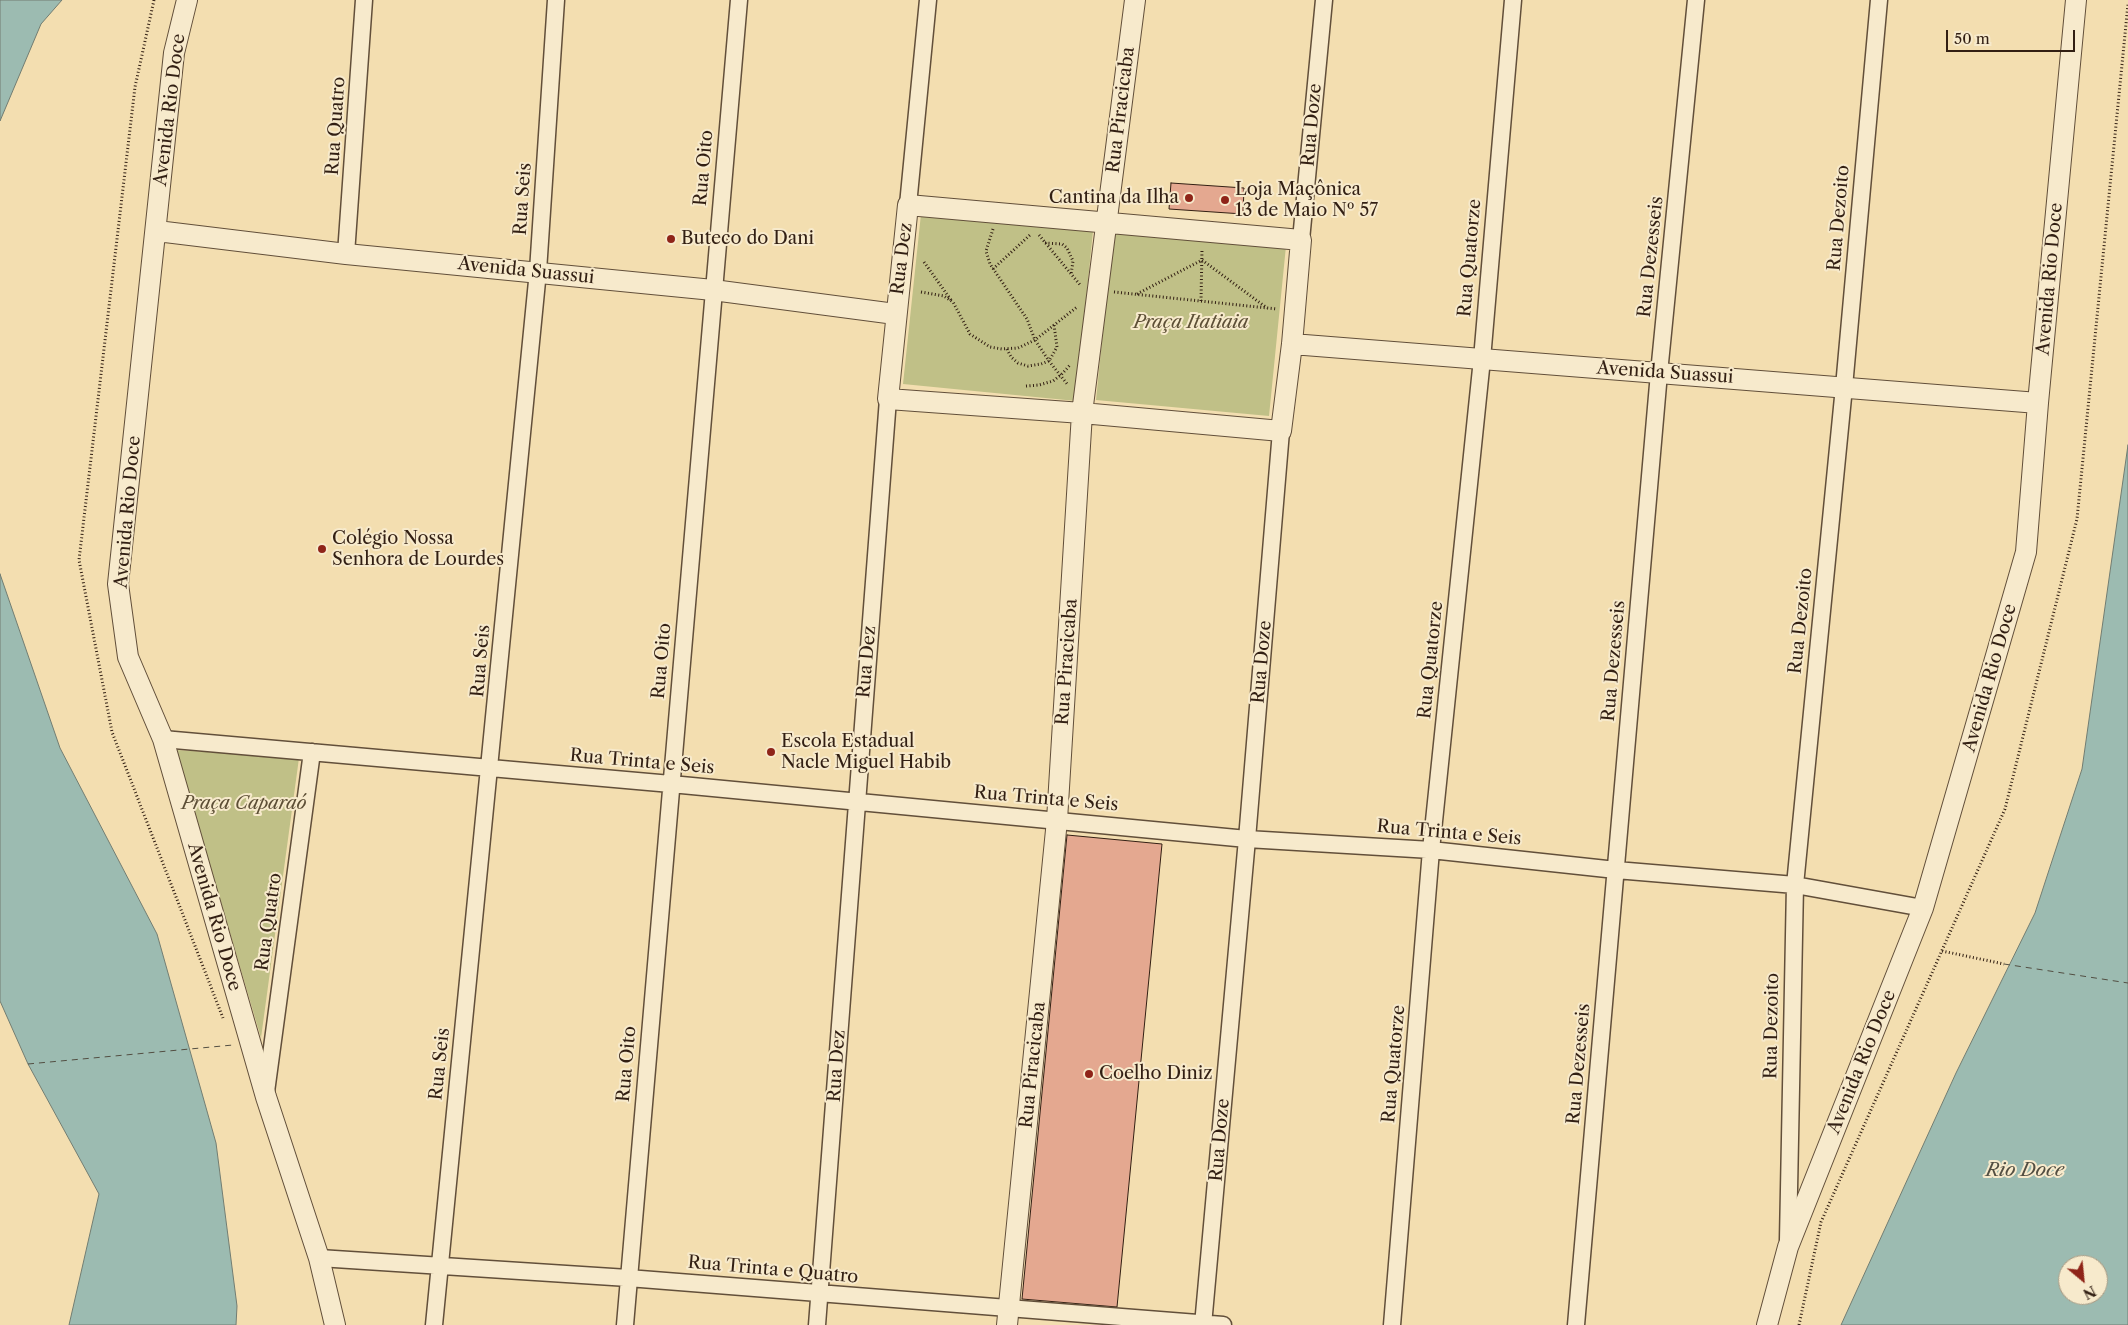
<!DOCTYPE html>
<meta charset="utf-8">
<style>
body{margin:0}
#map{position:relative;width:2128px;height:1325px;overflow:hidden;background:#f3deb0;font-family:"Libre Caslon Text",serif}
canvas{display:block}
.north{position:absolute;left:2058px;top:1255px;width:50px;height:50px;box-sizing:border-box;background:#f7eacc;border:1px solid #a89982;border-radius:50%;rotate:152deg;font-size:14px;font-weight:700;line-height:20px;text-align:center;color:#321f13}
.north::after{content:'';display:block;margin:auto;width:18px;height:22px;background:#8f2418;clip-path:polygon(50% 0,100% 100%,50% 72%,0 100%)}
.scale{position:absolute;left:1946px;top:30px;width:129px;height:22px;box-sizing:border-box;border:2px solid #321f13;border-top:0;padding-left:6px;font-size:15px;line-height:18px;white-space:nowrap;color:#321f13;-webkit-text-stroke:4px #f7eacc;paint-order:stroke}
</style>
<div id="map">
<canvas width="2128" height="1325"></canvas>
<div class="north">N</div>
<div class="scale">50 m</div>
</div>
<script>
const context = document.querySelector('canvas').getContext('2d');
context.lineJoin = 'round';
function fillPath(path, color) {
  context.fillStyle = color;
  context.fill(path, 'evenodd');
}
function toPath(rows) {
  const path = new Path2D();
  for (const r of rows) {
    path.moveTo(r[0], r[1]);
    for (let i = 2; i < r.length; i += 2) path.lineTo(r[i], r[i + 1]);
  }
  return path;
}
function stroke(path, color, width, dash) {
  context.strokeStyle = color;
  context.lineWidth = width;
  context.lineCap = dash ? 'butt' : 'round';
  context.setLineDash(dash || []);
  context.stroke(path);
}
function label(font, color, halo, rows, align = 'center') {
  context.font = font + ' "Libre Caslon Text",serif';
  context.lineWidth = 4;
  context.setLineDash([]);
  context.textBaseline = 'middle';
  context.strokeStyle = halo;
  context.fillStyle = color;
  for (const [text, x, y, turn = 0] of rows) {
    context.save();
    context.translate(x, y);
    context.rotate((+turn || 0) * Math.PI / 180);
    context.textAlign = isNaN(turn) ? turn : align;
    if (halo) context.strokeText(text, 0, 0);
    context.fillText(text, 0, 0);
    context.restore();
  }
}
fillPath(toPath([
 [921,214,1093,231,1076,401,903,384],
 [1113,230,1286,246,1269,416,1096,400],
 [176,750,299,758,261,1038]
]), '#c0c087');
const water = toPath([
 [0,0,62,0,41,24,0,121,0,0],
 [2128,445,2128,1325,1841,1325,1956,1073,2035,913,2082,769,2128,445],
 [2068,1265,2098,1265,2098,1295,2068,1295,2068,1265],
 [0,574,60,748,157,934,216,1143,237,1306,236,1325,69,1325,99,1194,28,1064,0,1001,0,574]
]);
fillPath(water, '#9cbbb1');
stroke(water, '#727d72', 1);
stroke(toPath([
 [2004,964,2128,983],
 [28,1064,233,1045]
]), '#524e42', 1, [6, 5]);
const building = toPath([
 [1171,183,1244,188,1243,214,1169,209,1171,183],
 [1067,835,1162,844,1117,1307,1022,1299,1067,835]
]);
fillPath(building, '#e4a890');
stroke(building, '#321f13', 1);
const minor = toPath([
 [908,205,928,0],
 [1301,240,1324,0],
 [346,254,364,0],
 [163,739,671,784,1247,839,1431,850,1616,870,1795,885,1923,908],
 [266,1092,312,752],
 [1788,1240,1795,885,1844,387,1879,0],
 [319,1258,628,1278,1223,1325],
 [434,1325,538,271,556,0],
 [625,1325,739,0],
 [817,1325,888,399],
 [1203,1325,1247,839,1281,431],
 [1392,1325,1431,850,1482,359,1513,0],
 [1576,1325,1659,373,1696,0]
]);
const tertiary = toPath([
 [187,0,174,53,118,584,128,657,163,739,266,1097,319,1258,335,1325],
 [908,205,1301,240,1292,344,1281,431,1082,413,888,399,908,205],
 [157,231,346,254,713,290,895,314],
 [1292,344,2038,403],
 [1007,1325,1057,820,1082,413,1135,0],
 [1767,1325,1788,1247,1923,908,2026,552,2038,403,2076,0]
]);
stroke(minor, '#624f3a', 19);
stroke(tertiary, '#624f3a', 22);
stroke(toPath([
 [154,0,135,87,79,560,112,732,223,1018],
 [993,229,986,251,990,264,1027,319,1035,340,1049,361,1068,385],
 [1039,235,1081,286],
 [1045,243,1062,244,1067,248,1073,261,1071,275],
 [924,262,951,300],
 [993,269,1031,234],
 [921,292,944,296,953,302,970,334,990,347,1002,349,1018,348,1035,340,1077,307],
 [1114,292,1277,309],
 [1137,294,1202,260,1267,308],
 [1201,301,1202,249],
 [1007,349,1011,357,1018,363,1028,366,1041,364,1049,361,1057,347,1054,325],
 [1026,386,1039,385,1053,381,1061,375,1070,365],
 [1942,951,2004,964],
 [1799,1325,1821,1222,2005,809,2077,519,2128,4]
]), '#321f13', 3, [1, 2.5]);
stroke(minor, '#f7eacc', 16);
stroke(tertiary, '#f7eacc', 20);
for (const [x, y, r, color] of [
 [1189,198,5,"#8f2418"],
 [1225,200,5,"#8f2418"],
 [671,239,5,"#8f2418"],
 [322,549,5,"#8f2418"],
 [771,752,5,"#8f2418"],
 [1089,1074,5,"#8f2418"]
]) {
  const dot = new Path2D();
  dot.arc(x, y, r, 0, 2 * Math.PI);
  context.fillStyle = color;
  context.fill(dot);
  stroke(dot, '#f7eacc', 2);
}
label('18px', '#321f13', '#f7eacc', [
 ["Avenida Rio Doce",170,110,-83],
 ["Rua Piracicaba",1121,110,-83],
 ["Rua Doze",1312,125,-85],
 ["Rua Quatro",336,126,-86],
 ["Rua Oito",704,168,-85],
 ["Rua Seis",523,199,-86],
 ["Rua Dezoito",1839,218,-85],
 ["Rua Dezesseis",1651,257,-84],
 ["Rua Quatorze",1470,258,-85],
 ["Rua Dez",902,259,-83],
 ["Avenida Suassui",526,271,6],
 ["Avenida Rio Doce",2050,279,-85],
 ["Avenida Suassui",1665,373,4],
 ["Avenida Rio Doce",128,512,-85],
 ["Rua Dezoito",1801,621,-84],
 ["Rua Quatorze",1431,660,-84],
 ["Rua Seis",481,661,-85],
 ["Rua Oito",662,661,-85],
 ["Rua Dezesseis",1614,661,-85],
 ["Rua Dez",867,662,-85],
 ["Rua Piracicaba",1067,662,-86],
 ["Rua Doze",1262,662,-85],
 ["Avenida Rio Doce",1990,678,-74],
 ["Rua Trinta e Seis",642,762,5],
 ["Rua Trinta e Seis",1046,799,5],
 ["Rua Trinta e Seis",1449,833,5],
 ["Avenida Rio Doce",214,917,74],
 ["Rua Quatro",269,922,-82],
 ["Rua Dezoito",1772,1026,-89],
 ["Avenida Rio Doce",1862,1062,-68],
 ["Rua Seis",440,1064,-84],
 ["Rua Oito",627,1064,-85],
 ["Rua Quatorze",1394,1064,-85],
 ["Rua Dezesseis",1579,1064,-85],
 ["Rua Piracicaba",1033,1065,-84],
 ["Rua Dez",837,1066,-86],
 ["Rua Doze",1220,1140,-85],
 ["Rua Trinta e Quatro",773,1270,5]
]);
label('18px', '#321f13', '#f7eacc', [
 ["Loja Maçônica",1235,190],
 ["13 de Maio Nº 57",1235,211],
 ["Cantina da Ilha",1179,198,"right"],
 ["Buteco do Dani",681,239],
 ["Colégio Nossa",332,539],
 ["Senhora de Lourdes",332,560],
 ["Escola Estadual",781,742],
 ["Nacle Miguel Habib",781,763],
 ["Coelho Diniz",1099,1074]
], 'left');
label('italic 18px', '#5d4f36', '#f7eacc', [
 ["Praça Itatiaia",1191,323],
 ["Praça Caparaó",244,804]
]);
label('italic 19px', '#524e42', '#f7eacc', [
 ["Rio Doce",2025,1171]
]);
</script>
